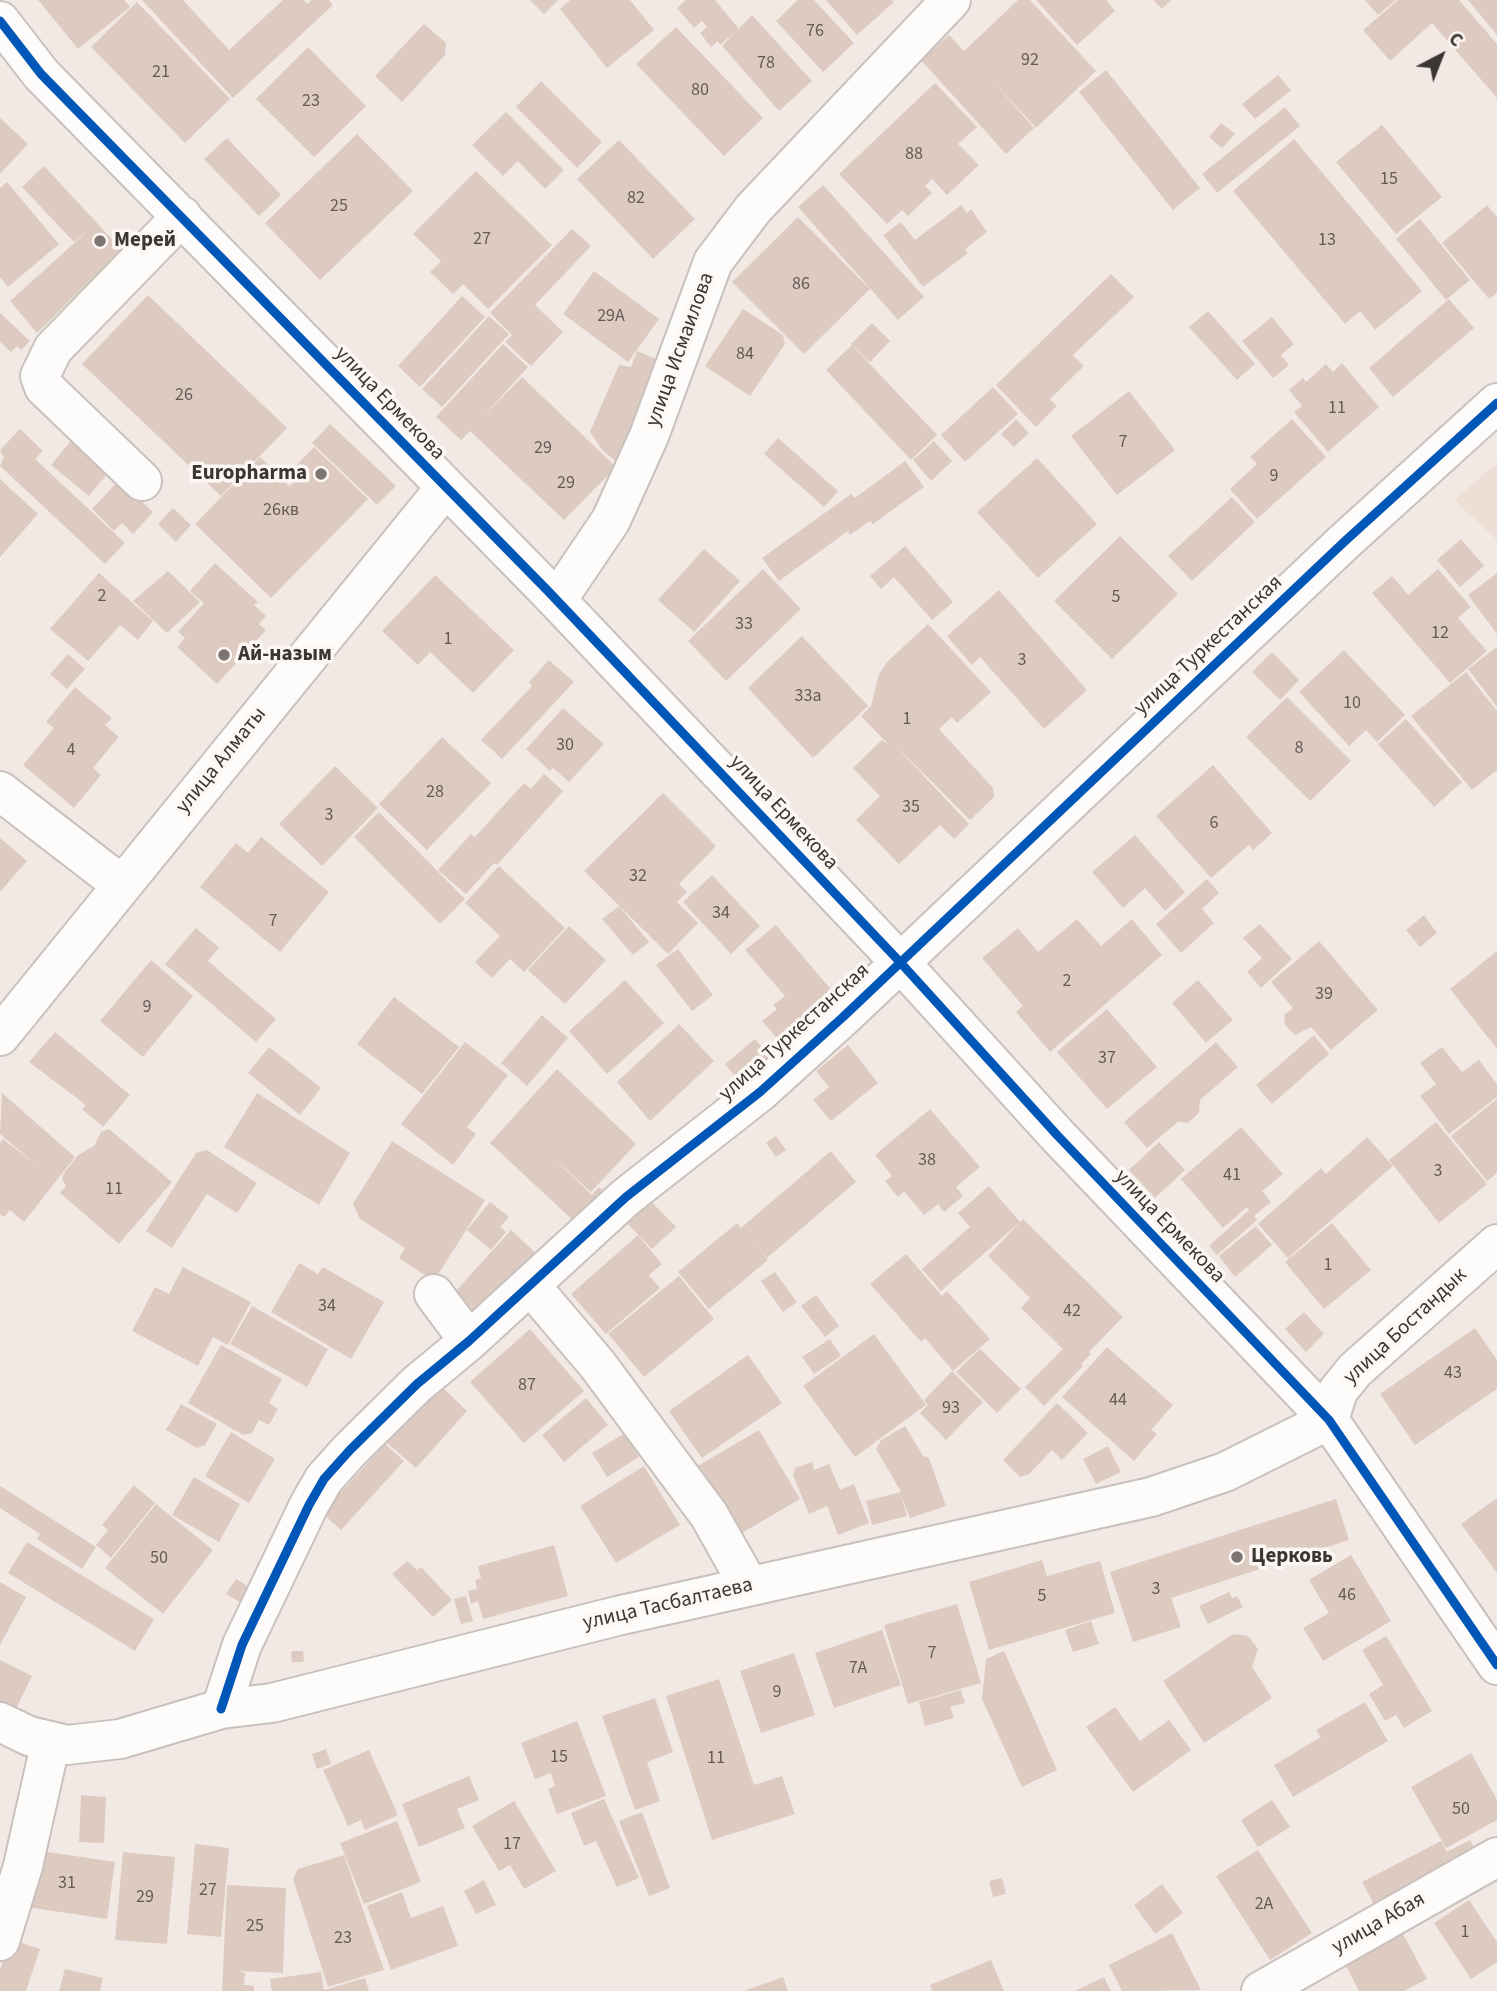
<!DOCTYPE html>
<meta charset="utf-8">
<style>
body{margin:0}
#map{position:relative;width:1497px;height:1991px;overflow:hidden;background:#f2e9e5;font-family:"Source Sans 3",sans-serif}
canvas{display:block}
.north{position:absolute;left:1406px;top:21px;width:70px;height:70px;-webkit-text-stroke:5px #fdf7f3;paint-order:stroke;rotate:42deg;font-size:19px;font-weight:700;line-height:28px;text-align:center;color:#3c3633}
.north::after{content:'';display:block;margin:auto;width:24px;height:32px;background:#3c3633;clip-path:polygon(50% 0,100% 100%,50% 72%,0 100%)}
</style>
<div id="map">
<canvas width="1497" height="1991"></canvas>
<div class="north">С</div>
</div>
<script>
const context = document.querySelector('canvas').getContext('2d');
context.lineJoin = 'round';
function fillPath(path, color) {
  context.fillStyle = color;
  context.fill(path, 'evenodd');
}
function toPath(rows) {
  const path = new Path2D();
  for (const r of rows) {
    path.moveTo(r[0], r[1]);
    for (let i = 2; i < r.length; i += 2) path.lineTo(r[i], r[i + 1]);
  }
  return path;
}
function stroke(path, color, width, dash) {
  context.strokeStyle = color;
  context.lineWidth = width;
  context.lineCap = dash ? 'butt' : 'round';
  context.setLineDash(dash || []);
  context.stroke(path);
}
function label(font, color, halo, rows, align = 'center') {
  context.font = font + ' "Source Sans 3",sans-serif';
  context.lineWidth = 7;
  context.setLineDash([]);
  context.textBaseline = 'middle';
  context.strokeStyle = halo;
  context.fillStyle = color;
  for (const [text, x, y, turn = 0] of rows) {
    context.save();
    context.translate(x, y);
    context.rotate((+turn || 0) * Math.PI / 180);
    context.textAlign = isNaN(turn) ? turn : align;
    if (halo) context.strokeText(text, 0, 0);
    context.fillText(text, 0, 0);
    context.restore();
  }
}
fillPath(toPath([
 [1497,463,1497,540,1454,500]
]), '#eeded5');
fillPath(toPath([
 [38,0,124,0,130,7,78,49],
 [142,0,183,0,229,50,283,0,304,0,307,4,312,0,329,0,333,5,233,98],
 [530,0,558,0,544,14],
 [570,0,630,0,654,30,607,68,560,9],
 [686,0,715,0,739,29,720,45,718,41,711,47,700,33,707,27,702,21,694,28,677,8],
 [798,0,814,0,854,43,823,72,776,21],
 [826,0,892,0,894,2,857,35],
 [1018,0,1030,0,1096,71,1036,128,989,77,1034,128,1006,154,921,60,949,35,964,51],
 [1036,0,1106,0,1115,11,1077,45],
 [1153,0,1171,0,1162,9],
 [1365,0,1396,0,1378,15],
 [1398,0,1459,0,1497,44,1497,98,1432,23,1390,61,1363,30],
 [1468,0,1497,0,1497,35],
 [137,2,230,99,185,143,91,47],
 [752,15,812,81,779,111,722,46],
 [424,24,446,43,445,55,402,102,375,76],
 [676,27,763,118,724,156,636,64],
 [308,47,366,106,314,157,256,99],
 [1106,70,1200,188,1173,210,1079,92],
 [1278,75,1291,90,1255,119,1242,104],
 [541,81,602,142,577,168,516,107],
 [935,83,977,127,958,144,979,165,947,195,932,179,925,186,932,193,908,216,902,210,887,224,839,174],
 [1285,107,1300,126,1217,193,1202,174],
 [506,112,564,170,545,189,518,161,503,176,472,145],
 [0,118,28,144,0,174],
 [1221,123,1235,134,1222,148,1209,137],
 [1382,125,1442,197,1396,234,1336,162],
 [357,134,413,191,320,280,265,223],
 [227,138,281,195,259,216,204,159],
 [1294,139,1422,291,1375,330,1360,311,1345,324,1233,191],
 [619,140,695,219,653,259,577,179],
 [44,166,122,250,37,333,10,301,91,228,74,242,22,187],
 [476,171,552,245,488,309,463,284,453,294,430,272,441,261,413,234],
 [7,182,59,244,8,287,0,277,0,188],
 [823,185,924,297,898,320,798,207],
 [961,205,967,213,971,209,987,232,965,249,968,253,923,287,883,235,901,222,915,240],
 [1487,205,1497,217,1497,293,1489,299,1442,243],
 [798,217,870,289,804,354,732,282],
 [1420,219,1470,280,1446,300,1396,239],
 [572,229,591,246,535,305,563,332,531,366,505,342,512,335,490,313],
 [594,271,659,319,628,362,563,314],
 [1111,274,1134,297,1073,355,1084,366,1050,399,1057,406,1036,427,996,385],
 [148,295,287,428,221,496,82,364],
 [462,296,485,317,420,387,398,366],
 [1449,299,1474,328,1393,397,1369,368],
 [743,309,783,335,785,344,750,396,705,366],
 [1208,311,1255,364,1237,380,1189,327],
 [0,313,30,341,21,350,17,346,11,352,0,342],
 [489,316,509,334,442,407,422,389],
 [1272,317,1294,344,1281,355,1289,365,1273,378,1242,341],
 [872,323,890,341,870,362,851,344],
 [503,344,528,367,483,417,522,377,616,467,564,520,470,431,461,440,436,417],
 [852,345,937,435,911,460,826,370],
 [637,351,665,363,618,463,603,451,590,432,619,365,631,367],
 [1342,363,1379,407,1328,452,1294,412,1302,406,1289,390,1303,378,1306,382,1326,364,1333,372],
 [993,387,1018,414,965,462,941,435],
 [1129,391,1175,450,1117,495,1071,436],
 [1016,419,1029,433,1014,447,1001,434],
 [1292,419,1326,457,1257,519,1230,489,1257,464,1250,457],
 [330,424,396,486,377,505,312,443],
 [20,429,43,451,35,459,125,543,105,564,0,466,4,458,0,450],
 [75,436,113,467,89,496,51,465],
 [778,438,838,491,824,507,764,454],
 [934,441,952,461,931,481,913,460],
 [314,447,368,499,271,598,195,524,260,457,289,486,295,481,291,476,293,469],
 [1037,458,1097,524,1038,578,977,512],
 [905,461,924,487,873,524,870,521,850,535,848,531,779,581,762,558,851,494,855,498],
 [0,479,38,514,0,557],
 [119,480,153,512,133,534,122,523,114,531,92,509],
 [1232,497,1255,522,1192,581,1168,556],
 [173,508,191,525,176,542,158,524],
 [1120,536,1178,594,1112,659,1054,601],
 [1461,539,1484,566,1460,587,1437,560],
 [905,546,953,602,932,620,894,577,881,589,870,576],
 [704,549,740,581,694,632,658,600],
 [215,563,258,602,254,605,266,616,259,624,266,630,217,684,177,647,185,638,178,632,204,603,190,591],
 [763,569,801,609,726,681,688,641],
 [1438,569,1471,607,1458,618,1487,651,1450,683,1372,593,1392,576,1408,595],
 [168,571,200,602,167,633,133,601],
 [99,573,153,621,138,640,120,625,88,661,50,629],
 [1497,573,1497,634,1468,595],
 [435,575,514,650,473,693,430,652,418,665,382,631],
 [999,590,1087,690,1044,729,980,657,972,665,947,636],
 [928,624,991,692,957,723,952,717,939,729,993,788,994,797,970,820,892,742,969,824,954,839,940,825,899,864,856,820,880,796,853,768,882,740,889,745,861,716,871,706,879,674,887,662],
 [802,636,868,706,813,758,748,688],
 [1497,647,1497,707,1468,669],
 [1344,650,1405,715,1377,742,1366,730,1349,746,1299,692],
 [1272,652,1299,680,1280,700,1252,672],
 [68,654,85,669,67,689,50,674],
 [549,660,574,682,502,759,481,740,532,686,529,682],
 [1466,672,1497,711,1497,770,1472,790,1411,716],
 [75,687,112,718,105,725,119,737,93,768,101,775,74,808,23,765,54,728,46,722],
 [1287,697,1351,761,1310,801,1246,737],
 [563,708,604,744,569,782,553,768,550,771,526,749],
 [1406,719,1462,782,1434,807,1378,744],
 [442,737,491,783,427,850,379,804],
 [1213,765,1272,833,1253,850,1249,845,1211,878,1156,816],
 [335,766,378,808,322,866,279,824],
 [544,774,563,791,497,865,494,863,466,894,438,870,471,834,475,837,524,783,531,789],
 [663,793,716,846,679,884,687,892,677,902,698,923,668,954,584,871],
 [379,812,465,899,440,924,354,837],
 [1135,835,1185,892,1165,911,1145,888,1123,908,1092,872],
 [261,837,329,892,280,952,200,887,236,843,248,853],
 [0,838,27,861,0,892],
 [499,866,565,928,524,972,510,959,492,978,475,962,500,936,465,903],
 [712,875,760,926,731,954,683,902],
 [1207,879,1219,893,1202,909,1214,923,1181,953,1156,924],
 [619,906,649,942,633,955,602,919],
 [1424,915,1437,933,1420,947,1406,930],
 [1077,919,1101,946,1132,919,1162,955,1050,1052,1016,1012,1023,1006,982,958,1018,928,1038,952],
 [1260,924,1292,959,1261,988,1247,972,1262,958,1243,938],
 [776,925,840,1000,785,1047,762,1021,777,1009,773,1005,785,996,745,950],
 [569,926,606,960,565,1004,528,970],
 [196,928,219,948,208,961,276,1019,256,1042,165,964],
 [1319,941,1378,1010,1331,1050,1311,1027,1295,1035,1285,1025,1284,1015,1293,1008,1271,982],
 [678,949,713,995,692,1011,656,965],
 [1497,951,1497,1049,1450,989],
 [151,960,193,996,143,1057,100,1021],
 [625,980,664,1023,607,1074,569,1031],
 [1198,980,1233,1020,1206,1043,1172,1003],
 [394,997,459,1047,422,1094,357,1044],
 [1107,1009,1157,1067,1107,1109,1057,1052],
 [542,1015,568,1038,527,1086,501,1063],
 [679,1024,714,1061,650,1121,617,1082],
 [55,1032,130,1095,103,1127,82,1109,86,1105,29,1062],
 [1314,1035,1329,1054,1272,1104,1256,1085],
 [755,1039,774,1061,743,1086,725,1064],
 [465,1042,508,1075,467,1127,476,1134,453,1165,401,1124],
 [1216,1042,1238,1067,1200,1100,1199,1113,1188,1123,1178,1122,1147,1148,1124,1122],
 [848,1045,878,1083,831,1121,813,1100,829,1087,816,1071],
 [269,1047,321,1088,300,1115,248,1073],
 [1442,1047,1462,1072,1479,1060,1497,1084,1497,1097,1449,1134,1420,1096,1436,1084,1420,1063],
 [557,1069,636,1144,591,1192,551,1156,592,1195,599,1187,607,1193,577,1224,490,1143],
 [2,1093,75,1157,24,1222,10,1210,4,1217,0,1214,0,1143,3,1139,39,1167,0,1134],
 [257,1093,350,1153,319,1205,224,1147],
 [1497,1099,1497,1173,1487,1181,1451,1136],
 [930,1109,980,1167,956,1187,963,1196,944,1212,938,1204,924,1215,904,1191,898,1197,885,1181,892,1176,875,1155],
 [1436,1122,1487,1184,1439,1223,1389,1160],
 [1241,1127,1283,1174,1262,1191,1271,1202,1254,1216,1257,1220,1217,1255,1209,1246,1249,1210,1247,1207,1223,1228,1181,1179],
 [109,1129,172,1182,119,1244,60,1193,66,1186,62,1179,64,1173,78,1155,94,1146,101,1132],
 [776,1136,786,1150,776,1157,766,1143],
 [1367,1137,1393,1166,1288,1258,1258,1224,1321,1168,1326,1174],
 [392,1141,485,1200,434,1281,399,1258,405,1248,360,1219,353,1204],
 [1159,1142,1185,1170,1155,1198,1129,1170],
 [207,1150,257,1183,237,1213,207,1194,172,1248,146,1231,196,1153],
 [831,1151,856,1182,767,1258,752,1241,768,1260,709,1309,678,1272,737,1223,741,1228],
 [989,1186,1020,1222,941,1291,922,1269,970,1227,958,1213],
 [649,1199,676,1227,652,1249,626,1222],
 [490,1202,509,1217,500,1227,506,1232,491,1250,467,1230],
 [1023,1219,1123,1317,1089,1352,1091,1354,1081,1364,1083,1366,1044,1406,1025,1387,1063,1349,1021,1308,1030,1298,988,1256],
 [1332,1223,1371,1270,1324,1309,1285,1262],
 [1256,1226,1272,1245,1235,1277,1219,1256],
 [511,1230,538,1255,481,1317,454,1293],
 [638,1235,662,1264,649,1275,660,1288,606,1334,571,1294],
 [906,1254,942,1296,947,1291,990,1339,953,1371,925,1338,921,1342,870,1284],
 [299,1263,318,1274,323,1267,384,1302,351,1359,271,1312],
 [183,1267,251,1302,228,1345,213,1337,198,1366,132,1331,155,1287,169,1294],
 [775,1272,797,1302,783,1312,761,1281],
 [679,1276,714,1319,644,1377,608,1334],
 [816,1295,839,1326,825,1337,801,1306],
 [252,1306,328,1349,307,1387,230,1344],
 [1304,1312,1324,1334,1306,1352,1285,1329],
 [1475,1328,1497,1360,1497,1389,1415,1445,1380,1394],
 [530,1329,584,1391,524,1443,470,1382],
 [874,1334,926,1405,855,1457,803,1386],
 [830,1339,841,1356,814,1374,802,1357],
 [221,1345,282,1379,269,1403,278,1409,269,1425,259,1420,252,1433,243,1435,188,1403],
 [1107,1347,1173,1405,1151,1430,1157,1434,1134,1461,1062,1397],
 [980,1349,1021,1389,997,1413,956,1372],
 [748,1355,782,1403,702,1458,669,1411],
 [952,1371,983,1402,946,1440,920,1413,928,1405,924,1400],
 [440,1385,467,1411,416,1468,387,1443],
 [586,1398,608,1425,564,1462,542,1435],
 [1057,1403,1088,1433,1062,1460,1052,1450,1029,1474,1020,1477,1003,1460],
 [181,1404,217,1424,205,1445,197,1448,166,1430],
 [905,1426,923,1456,929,1458,946,1506,910,1518,901,1495,907,1516,872,1525,866,1501,901,1492,876,1449,881,1440],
 [759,1430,800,1499,735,1537,694,1468],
 [231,1432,275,1459,249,1503,205,1476],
 [625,1433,639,1457,607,1477,592,1453],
 [385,1444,404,1461,341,1530,322,1513],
 [1108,1446,1121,1472,1096,1484,1083,1459],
 [812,1462,814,1470,829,1464,840,1490,854,1484,869,1523,838,1535,827,1506,809,1514,793,1475,795,1468],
 [644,1466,680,1525,616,1563,580,1506],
 [194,1477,240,1504,219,1542,172,1515],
 [134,1485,155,1503,111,1558,96,1545,108,1530,102,1525],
 [0,1486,96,1547,82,1569,37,1539,40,1534,0,1508],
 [1497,1498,1497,1573,1461,1524],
 [1336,1499,1349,1540,1171,1598,1181,1627,1133,1642,1110,1572],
 [156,1504,213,1550,163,1614,105,1568],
 [27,1542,154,1619,135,1651,8,1573],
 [554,1545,568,1596,483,1619,478,1601,471,1604,468,1591,477,1589,475,1580,481,1578,478,1566],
 [1351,1555,1391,1621,1323,1661,1303,1628,1329,1613,1309,1580],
 [1042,1560,1047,1576,1100,1561,1115,1613,989,1650,969,1582],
 [407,1561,417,1570,421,1567,452,1600,433,1617,392,1574],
 [236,1579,252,1589,243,1604,226,1594],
 [0,1582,26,1597,0,1645],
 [1229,1592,1232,1598,1237,1596,1243,1607,1208,1624,1199,1606],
 [466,1596,473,1621,461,1624,454,1599],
 [957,1604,981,1683,908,1704,884,1625],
 [1091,1621,1099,1644,1073,1652,1065,1630],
 [882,1630,901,1685,834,1708,815,1653],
 [1233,1634,1248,1636,1258,1649,1252,1667,1272,1698,1204,1743,1163,1681],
 [1386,1636,1432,1711,1404,1728,1396,1715,1385,1721,1369,1694,1383,1685,1362,1650],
 [291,1651,303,1651,304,1662,292,1662],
 [1004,1651,1057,1770,1022,1787,982,1699,986,1659],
 [794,1653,815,1715,761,1733,740,1671],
 [0,1660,32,1676,13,1715,0,1709],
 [719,1679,754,1785,782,1776,795,1814,712,1840,666,1696],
 [961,1690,965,1703,950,1707,954,1718,925,1726,919,1702],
 [655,1698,673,1752,647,1762,660,1801,635,1810,602,1716],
 [1365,1702,1388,1741,1293,1797,1274,1765,1321,1737,1316,1730],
 [1115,1707,1140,1741,1169,1720,1191,1750,1133,1792,1086,1727],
 [577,1721,606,1796,557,1814,548,1789,555,1786,551,1773,535,1779,521,1743],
 [326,1749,331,1764,317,1769,312,1754],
 [369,1750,398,1815,365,1830,361,1820,348,1826,323,1770],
 [1471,1753,1497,1800,1497,1820,1446,1848,1411,1787],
 [469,1776,479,1800,457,1809,465,1828,419,1847,402,1804],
 [81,1795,106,1797,104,1843,79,1842],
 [604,1799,639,1878,617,1887,596,1841,584,1846,571,1813],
 [1272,1800,1290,1827,1258,1847,1241,1820],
 [514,1801,556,1871,524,1889,510,1865,499,1871,472,1826],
 [642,1812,670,1888,649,1896,619,1821],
 [397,1821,421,1882,364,1904,340,1843],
 [1470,1840,1479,1857,1377,1910,1362,1882,1441,1841,1447,1852],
 [195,1844,229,1848,221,1937,187,1934],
 [28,1849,115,1862,107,1919,20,1906],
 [1258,1850,1312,1933,1270,1960,1216,1876],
 [123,1852,175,1857,167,1944,115,1940],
 [344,1855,384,1970,328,1987,293,1879,298,1869],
 [1002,1878,1006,1894,993,1897,989,1881],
 [484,1880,496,1905,476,1914,464,1891],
 [1162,1884,1183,1913,1155,1934,1134,1905],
 [227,1885,286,1888,283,1973,238,1971,245,1973,244,1985,254,1986,254,1991,222,1991],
 [402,1892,411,1918,443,1906,458,1946,391,1970,367,1906],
 [1469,1900,1497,1942,1497,1962,1471,1979,1434,1923],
 [1402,1932,1427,1979,1404,1991,1359,1991,1344,1962],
 [1172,1933,1201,1990,1122,1991,1109,1965],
 [10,1939,40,1949,26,1991,0,1991,0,1970],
 [991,1960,1004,1991,932,1991,930,1985],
 [65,1969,103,1978,100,1991,59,1991],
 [321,1972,324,1990,365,1978,369,1991,272,1991,270,1979],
 [783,1977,788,1991,744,1991],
 [1104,1977,1111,1991,1075,1991]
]), '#ddcbc1');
const street = toPath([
 [0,21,41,74,547,590,899,961,1057,1135,1329,1420,1497,1665],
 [142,481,44,387,40,376,53,349,182,216],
 [557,600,611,520,649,436,713,262,753,209,951,0],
 [0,791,122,885],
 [0,1036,445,488],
 [530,1285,597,1364,709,1515,749,1586],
 [434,1294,469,1341],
 [221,1709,242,1645,309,1505,324,1479,350,1450,417,1384,469,1341,626,1197,760,1092,843,1017,1344,542,1497,403],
 [0,1722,29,1736,67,1745,120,1739,221,1709,272,1703,617,1616,1151,1497,1225,1472,1329,1420,1338,1391,1355,1370,1497,1244],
 [0,1941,23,1866,51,1741],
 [1261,1991,1497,1857]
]);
stroke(street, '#c8c1bd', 42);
stroke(street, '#fdfcfb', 38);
stroke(toPath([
 [0,21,41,74,547,590,899,961,1057,1135,1329,1420,1497,1665],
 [221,1709,242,1645,309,1505,324,1479,350,1450,417,1384,469,1341,626,1197,760,1092,843,1017,1344,542,1497,403]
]), '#0057b8', 9);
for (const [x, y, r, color] of [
 [100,241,7,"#7c7571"],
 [321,474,7,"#7c7571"],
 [224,655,7,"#7c7571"],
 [1237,1557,7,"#7c7571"]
]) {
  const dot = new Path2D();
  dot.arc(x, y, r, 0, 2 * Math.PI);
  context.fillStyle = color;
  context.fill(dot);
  stroke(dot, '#fdf7f3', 2.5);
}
label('18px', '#645b56', null, [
 ["76",815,32],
 ["92",1030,61],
 ["78",766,64],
 ["21",161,73],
 ["80",700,91],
 ["23",311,102],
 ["88",914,155],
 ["15",1389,180],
 ["82",636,199],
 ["25",339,207],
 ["27",482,240],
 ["13",1327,241],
 ["86",801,285],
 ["29А",611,317],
 ["84",745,355],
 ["26",184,396],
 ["11",1337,409],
 ["7",1123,443],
 ["29",543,449],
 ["9",1274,477],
 ["29",566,484],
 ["26кв",281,511],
 ["2",102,597],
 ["5",1116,598],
 ["33",744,625],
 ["12",1440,634],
 ["1",448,640],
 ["3",1022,661],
 ["33а",808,697],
 ["10",1352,704],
 ["1",907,720],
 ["30",565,746],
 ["8",1299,749],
 ["4",71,751],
 ["28",435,793],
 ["35",911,808],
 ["3",329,816],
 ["6",1214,824],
 ["32",638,877],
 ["34",721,914],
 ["7",273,922],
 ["2",1067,982],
 ["39",1324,995],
 ["9",147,1008],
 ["37",1107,1059],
 ["38",927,1161],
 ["3",1438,1172],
 ["41",1232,1176],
 ["11",114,1190],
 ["1",1328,1266],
 ["34",327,1307],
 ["42",1072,1312],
 ["43",1453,1374],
 ["87",527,1386],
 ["44",1118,1401],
 ["93",951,1409],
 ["50",159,1559],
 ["3",1156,1590],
 ["46",1347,1596],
 ["5",1042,1597],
 ["7",932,1654],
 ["7А",858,1669],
 ["9",777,1693],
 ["15",559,1758],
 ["11",716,1759],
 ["50",1461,1810],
 ["17",512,1845],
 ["31",67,1884],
 ["27",208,1891],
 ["29",145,1898],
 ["2А",1264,1905],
 ["25",255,1927],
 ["1",1465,1933],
 ["23",343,1939]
]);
label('bold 21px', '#3c3633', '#fdf7f3', [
 ["Мерей",114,241],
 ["Europharma",307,474,"right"],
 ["Ай-назым",238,655],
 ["Церковь",1251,1557]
], 'left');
label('21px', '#3c3633', '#fdf7f3', [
 ["улица Исмаилова",681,350,-70],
 ["улица Ермекова",389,404,46],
 ["улица Туркестанская",1209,646,-43],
 ["улица Алматы",222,761,-51],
 ["улица Ермекова",783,813,47],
 ["улица Туркестанская",795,1033,-42],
 ["улица Ермекова",1169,1227,46],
 ["улица Бостандык",1406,1327,-43],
 ["улица Тасбалтаева",668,1605,-13],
 ["улица Абая",1379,1924,-30]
]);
</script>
